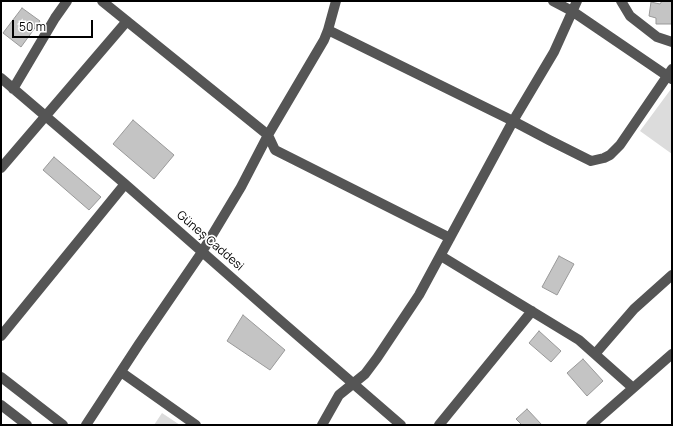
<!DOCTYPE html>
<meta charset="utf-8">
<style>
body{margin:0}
#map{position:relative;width:673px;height:426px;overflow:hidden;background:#fff;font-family:Manrope,sans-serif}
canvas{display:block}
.frame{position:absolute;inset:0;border:2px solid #000;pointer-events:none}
.scale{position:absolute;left:12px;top:20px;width:81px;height:18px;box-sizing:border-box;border:2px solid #000;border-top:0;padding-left:5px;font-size:12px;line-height:14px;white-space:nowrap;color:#000;-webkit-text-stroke:3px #fff;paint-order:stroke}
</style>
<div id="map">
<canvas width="673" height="426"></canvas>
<div class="frame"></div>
<div class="scale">50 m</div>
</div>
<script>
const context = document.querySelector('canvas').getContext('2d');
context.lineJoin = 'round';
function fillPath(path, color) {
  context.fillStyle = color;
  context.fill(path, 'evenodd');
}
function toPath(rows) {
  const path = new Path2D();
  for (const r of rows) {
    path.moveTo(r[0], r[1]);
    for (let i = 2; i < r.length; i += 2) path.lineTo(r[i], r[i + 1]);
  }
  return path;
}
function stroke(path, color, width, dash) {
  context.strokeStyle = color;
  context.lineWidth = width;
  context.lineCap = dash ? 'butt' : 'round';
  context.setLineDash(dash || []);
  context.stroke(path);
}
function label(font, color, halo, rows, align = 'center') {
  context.font = font + ' Manrope,sans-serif';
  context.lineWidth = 3.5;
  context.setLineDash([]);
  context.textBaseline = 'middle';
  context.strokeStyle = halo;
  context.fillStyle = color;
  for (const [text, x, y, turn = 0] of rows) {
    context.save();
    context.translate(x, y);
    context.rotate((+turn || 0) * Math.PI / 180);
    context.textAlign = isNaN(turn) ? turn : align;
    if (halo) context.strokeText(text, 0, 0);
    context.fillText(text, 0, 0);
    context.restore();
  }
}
fillPath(toPath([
 [671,89,672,90,672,154,640,131],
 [162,413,180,425,154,425]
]), '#dcdcdc');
const building = toPath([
 [662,1,672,1,672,24,656,24,656,18,649,16,651,2,660,4,662,1],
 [22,8,40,21,21,47,3,33,22,8],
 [133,120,174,155,154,179,113,144,133,120],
 [54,157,101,197,89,210,43,170,54,157],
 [559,256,574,264,557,295,542,287,559,256],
 [243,315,285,350,270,370,227,341,243,315],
 [539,331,561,351,551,362,529,343,539,331],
 [583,359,603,381,587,396,567,373,583,359],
 [527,409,542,425,522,425,516,419,527,409]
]);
fillPath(building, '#c4c4c4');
stroke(building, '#999', 1);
stroke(toPath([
 [102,1,268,135,275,150,450,238],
 [553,1,572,11,672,79],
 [621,1,630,16,657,37,672,42],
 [328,30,513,121,549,140,591,161,604,158,610,155,620,145,672,69],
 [1,78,125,184,274,315,401,425],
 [13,89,55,18,67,1],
 [1,168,127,21],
 [441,256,579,340,633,388],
 [1,336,125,184],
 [595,354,634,309,672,275],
 [121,372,196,425],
 [1,377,63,425],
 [1,405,27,425],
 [86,425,139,344,202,252,241,187,268,135,324,40,328,30,336,1],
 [322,425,339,395,365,374,377,358,419,295,513,121,554,52,577,1],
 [439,425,532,311],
 [591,425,672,354]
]), '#555', 10);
label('12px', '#000', '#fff', [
 ["Güneş Caddesi",210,241,41]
]);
</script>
